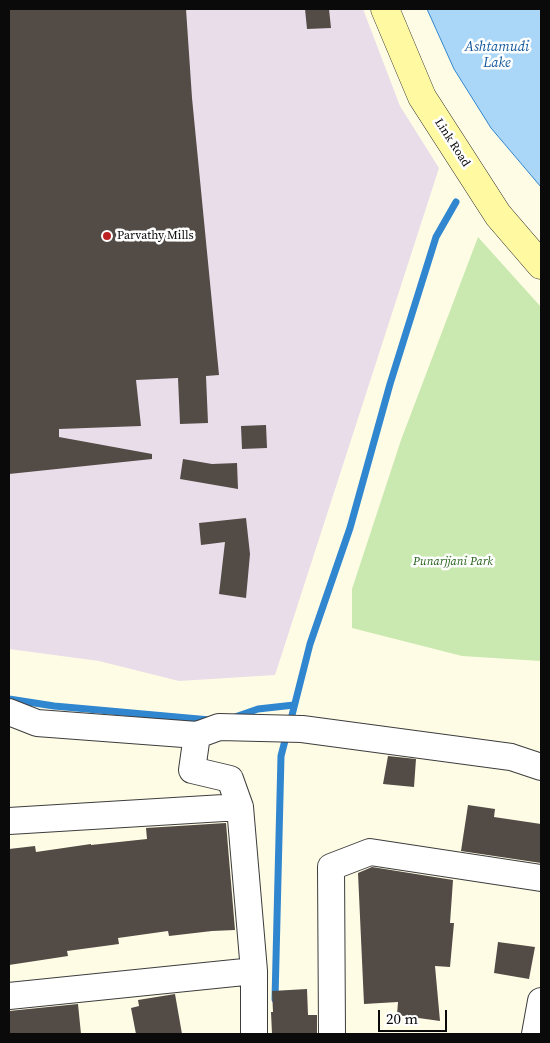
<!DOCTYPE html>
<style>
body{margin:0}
#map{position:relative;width:550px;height:1043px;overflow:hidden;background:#fffce6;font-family:"Source Serif 4",serif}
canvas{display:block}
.frame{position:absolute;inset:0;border:10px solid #0a0a0a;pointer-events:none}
.scale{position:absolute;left:378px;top:1010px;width:69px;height:22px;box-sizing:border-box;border:2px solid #0a0a0a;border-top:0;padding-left:6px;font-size:15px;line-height:18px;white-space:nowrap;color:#0a0a0a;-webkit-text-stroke:4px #fff;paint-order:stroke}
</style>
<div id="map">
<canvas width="550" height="1043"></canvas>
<div class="frame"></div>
<div class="scale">20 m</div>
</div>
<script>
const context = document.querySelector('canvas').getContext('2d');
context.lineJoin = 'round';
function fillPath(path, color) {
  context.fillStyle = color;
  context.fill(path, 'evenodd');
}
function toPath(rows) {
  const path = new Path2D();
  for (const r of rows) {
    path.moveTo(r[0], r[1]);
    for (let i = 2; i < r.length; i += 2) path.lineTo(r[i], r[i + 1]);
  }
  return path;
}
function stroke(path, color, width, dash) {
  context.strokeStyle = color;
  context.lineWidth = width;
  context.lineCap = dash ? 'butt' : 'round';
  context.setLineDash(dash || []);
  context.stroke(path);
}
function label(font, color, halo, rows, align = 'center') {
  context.font = font + ' "Source Serif 4",serif';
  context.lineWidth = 5;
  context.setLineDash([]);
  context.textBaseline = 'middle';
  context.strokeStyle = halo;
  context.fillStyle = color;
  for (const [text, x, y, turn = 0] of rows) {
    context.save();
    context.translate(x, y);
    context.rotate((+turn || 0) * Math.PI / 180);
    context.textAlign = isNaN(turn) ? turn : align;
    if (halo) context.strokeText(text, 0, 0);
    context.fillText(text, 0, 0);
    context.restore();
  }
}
fillPath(toPath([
 [9,9,363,9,400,106,439,168,275,675,179,681,99,661,9,649]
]), '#e9dde9');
fillPath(toPath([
 [478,237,541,307,541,661,462,656,352,628,352,589,401,440]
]), '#cae9b0');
const water = toPath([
 [427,9,541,9,541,187,491,128,454,69,427,9]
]);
fillPath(water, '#aad6f7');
stroke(water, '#3086cf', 1);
stroke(toPath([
 [9,699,54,706,210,720],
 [235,717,258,709,294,705],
 [290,723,310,644,350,528,390,384,436,237,456,202],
 [275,999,281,756,287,733]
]), '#3086cf', 7);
fillPath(toPath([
 [9,9,186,9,192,98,219,375,206,376,208,423,180,424,178,378,136,380,141,426,59,429,59,437,152,454,152,459,9,474],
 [305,9,329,9,331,28,307,29],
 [266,425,267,448,242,449,241,426],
 [183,459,212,464,237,463,238,489,180,479],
 [246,518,250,554,246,598,219,594,225,542,201,545,199,523],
 [388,756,416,759,414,787,383,784],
 [468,805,495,809,494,817,541,824,541,863,461,851],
 [226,823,235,930,212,931,169,936,168,931,118,938,119,944,67,951,68,956,9,965,9,849,35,846,36,852,91,844,91,845,147,839,146,828],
 [372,867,453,880,450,923,454,923,450,967,435,966,440,1021,397,1015,398,1002,364,1004,358,873],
 [498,942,535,947,529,979,494,973],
 [307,989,308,1015,317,1015,317,1034,272,1034,271,1012,273,1012,272,991],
 [175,994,182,1034,136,1034,131,1008,139,1006,138,1000],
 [78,1004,81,1034,9,1034,9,1011]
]), '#524b46');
const street = toPath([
 [9,712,37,723,197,735,219,727,302,729,511,757,541,767],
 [197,735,192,770,230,779,240,807,254,971,254,1034],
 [9,821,240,807],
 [9,996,254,971],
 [332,1034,331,867,370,852,541,878],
 [535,1034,541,1001]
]);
const secondary = toPath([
 [385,9,422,97,498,215,541,265]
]);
stroke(street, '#3d3d3d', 28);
stroke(secondary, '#2c2c2c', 29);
stroke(street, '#fff', 26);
stroke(secondary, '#fffaa1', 28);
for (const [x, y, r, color] of [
 [107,236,5,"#bb2220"]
]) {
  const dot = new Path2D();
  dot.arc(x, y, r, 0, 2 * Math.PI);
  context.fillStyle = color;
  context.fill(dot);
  stroke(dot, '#fff', 2);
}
label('12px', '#0a0a0a', '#fff', [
 ["Link Road",452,143,57]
]);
label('12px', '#0a0a0a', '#fff', [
 ["Parvathy Mills",117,236]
], 'left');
label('italic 12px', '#25611a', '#fff', [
 ["Punarjjani Park",453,562]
]);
label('italic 14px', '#12589c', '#fff', [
 ["Ashtamudi",497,47],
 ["Lake",497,63]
]);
</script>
